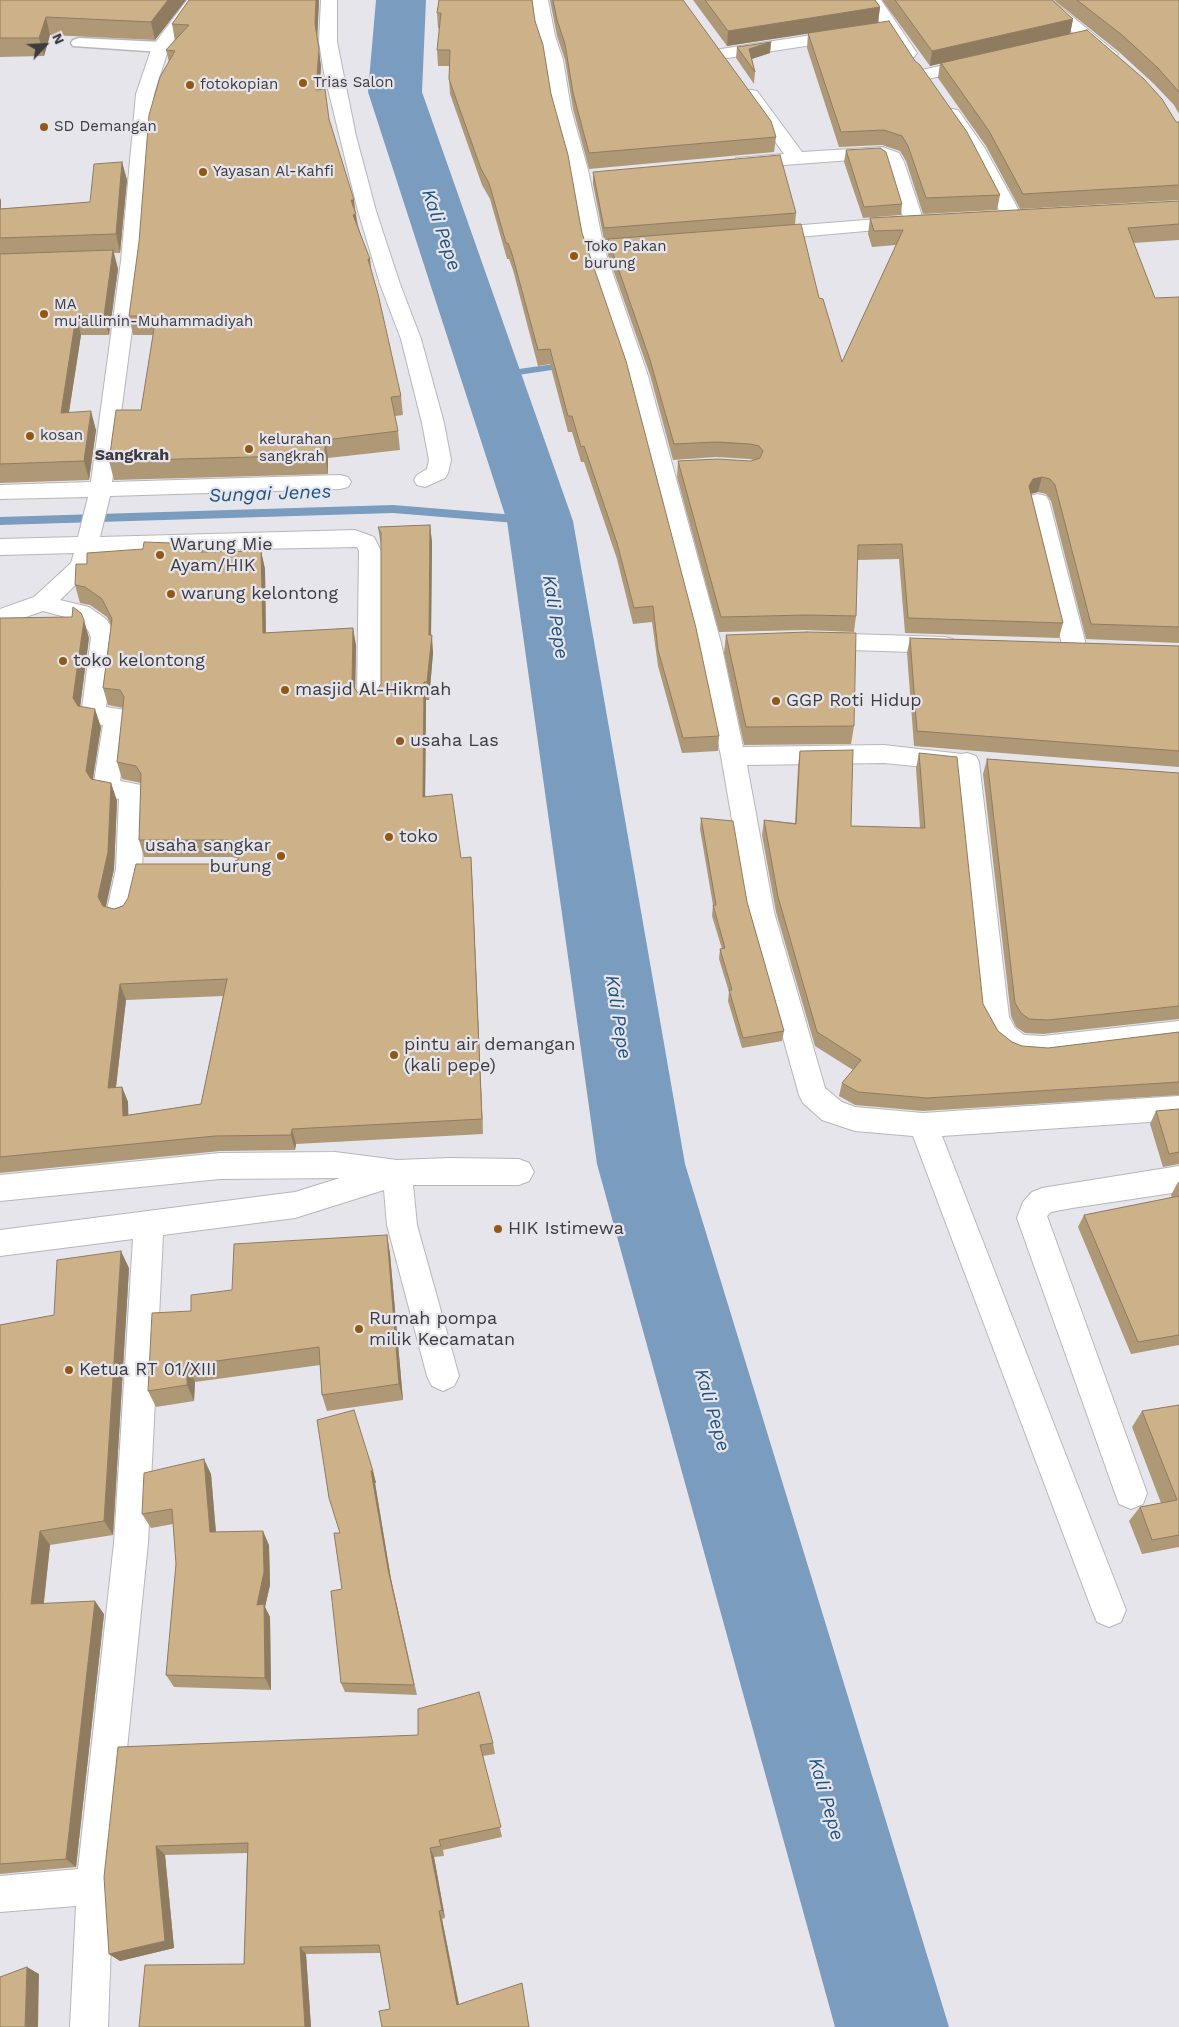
<!DOCTYPE html>
<style>
body{margin:0}
#map{position:relative;width:1179px;height:2027px;overflow:hidden;background:#e7e5ec;font-family:"Work Sans",sans-serif}
canvas{display:block}
.north{position:absolute;left:20px;top:20px;width:50px;height:50px;-webkit-text-stroke:4px #e7e5ec;paint-order:stroke;rotate:65deg;font-size:14px;font-weight:700;line-height:20px;text-align:center;color:#3c3b3e}
.north::after{content:'';display:block;margin:auto;width:18px;height:22px;background:#3c3b3e;clip-path:polygon(50% 0,100% 100%,50% 72%,0 100%)}
</style>
<div id="map">
<canvas width="1179" height="2027"></canvas>
<div class="north">N</div>
</div>
<script>
const context = document.querySelector('canvas').getContext('2d');
context.lineJoin = 'round';
function toPath(rows) {
  const path = new Path2D();
  for (const r of rows) {
    path.moveTo(r[0], r[1]);
    for (let i = 2; i < r.length; i += 2) path.lineTo(r[i], r[i + 1]);
  }
  return path;
}
function fillPath(path, color) {
  context.fillStyle = color;
  context.fill(path, 'evenodd');
}
function stroke(path, color, width, dash) {
  context.strokeStyle = color;
  context.lineWidth = width;
  context.lineCap = dash ? 'butt' : 'round';
  context.setLineDash(dash || []);
  context.stroke(path);
}
function label(font, color, halo, rows, align = 'center') {
  context.font = font + ' "Work Sans",sans-serif';
  context.lineWidth = 4.5;
  context.setLineDash([]);
  context.textBaseline = 'middle';
  context.strokeStyle = halo;
  context.fillStyle = color;
  for (const [text, x, y, turn = 0] of rows) {
    context.save();
    context.translate(x, y);
    context.rotate((+turn || 0) * Math.PI / 180);
    context.textAlign = isNaN(turn) ? turn : align;
    if (halo) context.strokeText(text, 0, 0);
    context.fillText(text, 0, 0);
    context.restore();
  }
}
fillPath(toPath([
 [568,362,572,363,573,365,572,367,491,379,486,376,491,373,568,362],
 [393,505,540,517,546,521,540,525,393,513,0,525,0,517,393,505]
]), '#7a9cbe');
fillPath(toPath([
 [376,0,426,0,422,92,573,521,685,1164,949,2027,835,2027,597,1164,507,521,368,92,376,0]
]), '#7a9cbe');
const service = toPath([
 [79,38,161,42,167,44,169,47,167,50,161,52,73,46,71,43,73,40,79,38]
]);
const minor = toPath([
 [187,0,204,0,169,47,154,94,141,261,112,482,340,475,348,477,351,482,348,487,340,489,110,496,100,537,355,530,374,537,381,551,381,702,378,708,369,711,360,708,357,702,359,551,357,547,97,552,90,571,60,600,89,607,106,619,110,625,115,638,106,707,125,710,128,716,120,781,141,785,145,792,142,869,132,914,128,921,119,924,110,921,106,914,116,869,119,799,97,795,93,788,103,725,84,722,81,716,91,638,88,630,73,619,43,611,0,626,0,609,34,597,71,563,74,553,0,555,0,539,78,537,88,497,0,499,0,485,91,482,121,261,136,94,152,47,187,0],
 [321,0,337,0,337,42,356,136,376,211,400,284,421,339,444,423,451,460,448,473,445,478,425,487,417,485,414,480,417,475,427,469,429,460,422,423,401,339,380,284,358,211,324,73,319,42,321,0],
 [532,0,548,0,555,36,563,60,571,109,588,170,604,248,648,376,721,643,743,747,884,745,962,754,967,753,976,756,979,762,1009,1017,1015,1028,1024,1035,1043,1036,1179,1021,1179,1043,1043,1060,1018,1058,1008,1054,995,1044,981,1018,955,770,884,763,747,765,774,912,825,1088,842,1102,855,1107,923,1113,1179,1096,1179,1120,942,1136,1126,1610,1121,1622,1109,1627,1097,1622,1092,1610,913,1136,855,1131,822,1120,803,1103,799,1095,748,912,721,756,697,643,628,376,584,248,570,170,553,109,545,60,537,36,532,0],
 [865,0,881,0,917,53,914,57,908,58,902,57,865,0],
 [1034,0,1052,0,1118,54,1115,58,1109,59,1103,58,1034,0],
 [845,30,851,31,854,35,851,39,721,59,715,58,712,54,715,50,721,49,845,30],
 [976,58,982,59,985,63,982,67,923,80,917,79,914,75,917,71,976,58],
 [751,90,757,91,802,152,882,147,899,153,904,162,924,222,921,226,765,240,758,238,755,234,758,230,765,228,903,217,886,162,879,158,743,168,736,166,734,162,736,158,784,154,742,95,745,91,751,90],
 [952,109,958,110,984,147,1022,216,1019,220,1012,222,1005,220,1002,216,966,147,943,114,946,110,952,109],
 [1038,494,1046,496,1049,501,1087,649,1083,655,1075,657,1067,655,1063,649,1027,501,1030,496,1038,494],
 [818,633,945,637,953,639,957,645,953,651,945,653,818,649,810,647,806,641,810,635,818,633],
 [335,1152,397,1160,450,1158,519,1159,529,1163,534,1172,529,1181,519,1185,413,1185,417,1225,459,1376,454,1386,443,1391,432,1386,427,1376,387,1225,384,1190,295,1218,163,1235,148,1543,113,1886,108,2027,70,2027,76,1906,0,1912,0,1876,78,1869,114,1543,133,1239,0,1256,0,1230,295,1192,340,1178,220,1179,0,1201,0,1175,220,1153,335,1152],
 [1179,1166,1179,1192,1072,1208,1051,1212,1047,1216,1147,1493,1143,1504,1131,1509,1119,1504,1115,1493,1017,1218,1023,1202,1032,1192,1042,1188,1179,1166]
]);
stroke(service, '#b7b5bb', 3);
stroke(minor, '#b7b5bb', 2);
fillPath(service, '#fff');
fillPath(minor, '#fff');
fillPath(toPath([
 [0,0,186,0,155,40,50,35,44,56,0,57],
 [189,0,319,0,317,39,321,67,319,90,329,120,356,214,358,225,372,274,401,396,403,415,395,416,398,431,400,450,328,458,328,474,114,480,109,461,141,410,153,335,133,335,129,316,169,62,166,50,175,41,172,24],
 [550,0,683,0,776,137,774,152,589,169,573,109,565,60,557,36],
 [693,0,875,0,880,7,878,22,1000,195,997,210,923,214,906,161,900,151,882,145,839,147,807,48,808,33,727,46],
 [882,0,1052,0,1073,19,1070,34,1176,122,1179,122,1179,200,1020,209,986,146,938,78,940,63,930,66],
 [1054,0,1179,0,1179,114,1174,105,1154,84,1118,51],
 [437,13,535,21,582,233,719,736,718,751,682,753,658,666,652,622,633,624,617,559,584,462,581,462,572,432,568,432,550,364,538,366,513,270,509,259,507,259,490,199,482,185,450,94,449,79,449,66,438,66,437,50,440,29,438,28],
 [771,42,770,53,752,59,755,72,754,84,736,58,737,47],
 [846,150,902,204,901,215,863,218,844,162],
 [122,162,127,180,120,253,114,253,118,269,109,335,81,335,69,412,96,430,89,480,0,483,0,198,1,201,1,209,90,202],
 [593,172,796,213,795,224,819,298,842,362,896,245,872,247,868,234,870,218,1179,201,1179,240,1133,243,1155,298,1179,297,1179,643,1086,639,1051,501,1046,494,1038,492,1031,494,1063,623,1059,638,905,633,899,559,857,560,856,616,854,632,805,630,719,632,677,477,678,461,751,461,754,460,749,459,716,457,673,460,650,375,608,255,608,240,604,240,593,184],
 [430,525,432,543,431,635,433,653,429,700,426,700,425,797,461,858,472,875,483,1134,296,1144,295,1150,220,1151,0,1173,0,618,89,638,80,706,101,727,93,780,111,783,117,801,114,869,106,907,114,909,239,859,232,857,144,857,139,840,141,783,122,779,117,762,123,708,108,705,103,688,111,625,107,617,90,605,80,603,75,585,87,564,143,549,201,544,203,552,261,551,265,569,266,633,353,628,356,646,355,689,357,692,367,695,376,692,381,684,381,546,378,527],
 [223,996,201,1104,128,1115,128,1102,122,1087,116,1087,126,1000],
 [726,635,854,726,851,744,744,745,724,653],
 [910,638,1179,646,1179,767,914,746,907,653],
 [800,751,851,826,920,828,916,768,919,753,983,1004,998,1031,1012,1042,1022,1046,1048,1048,1179,1032,1179,1095,923,1111,855,1105,839,1096,842,1083,853,1070,815,1046,776,912,762,835,764,820,795,823,798,766],
 [987,759,1179,773,1179,1019,1043,1034,1025,1033,1016,1027,1011,1016,983,774],
 [701,818,747,902,784,1031,782,1041,742,1048,728,1001,729,992,719,959,720,949,722,949,712,916,713,905,700,829],
 [1179,1109,1179,1164,1163,1167,1150,1124,1156,1111],
 [1178,1182,1179,1182,1179,1345,1131,1354,1078,1227,1084,1215,1172,1198,1171,1195],
 [387,1235,390,1254,403,1400,327,1411,322,1395,320,1365,195,1382,194,1401,156,1407,148,1391,191,1311,232,1290],
 [129,1268,113,1535,50,1545,44,1603,104,1614,76,1867,0,1874,0,1325,54,1315],
 [1179,1405,1179,1547,1142,1554,1129,1521,1140,1507,1161,1503,1132,1427,1142,1411],
 [373,1471,376,1483,375,1483,391,1579,417,1695,345,1692,341,1683,342,1589],
 [211,1474,216,1532,269,1545,270,1585,265,1607,270,1617,271,1690,174,1687,166,1675,176,1564,173,1524,151,1528,142,1514],
 [493,1743,495,1754,483,1756,502,1837,443,1850,444,1856,434,1857,445,1918,442,1919,459,2004,530,2027,390,2009,380,1953,306,1954,311,2027,139,2027,244,1964,247,1853,165,1855,174,1948,120,1961,109,1954,118,1747]
]), '#af9876');
fillPath(toPath([
 [168,0,186,0,155,40,151,22],
 [316,0,319,0,317,42,315,24],
 [880,7,878,23,727,46,728,31],
 [46,17,50,35,44,56,39,38],
 [1073,19,1070,34,930,66,932,51],
 [771,42,770,53,748,60,749,49],
 [319,49,321,67,318,108,316,90],
 [122,162,127,180,120,253,116,234],
 [0,198,1,201,0,227],
 [351,200,354,200,358,233,356,233],
 [113,250,118,269,109,335,104,316],
 [368,259,370,259,372,277],
 [76,316,81,335,66,431,61,413],
 [91,411,96,430,89,480,84,461],
 [325,440,328,458,328,474,325,455],
 [1042,477,1038,492,1030,494,1029,486,1033,479],
 [430,525,432,543,431,638,432,635,433,653,429,700,427,682,429,635],
 [201,544,205,562,199,552],
 [261,551,265,569,266,651,263,633],
 [84,620,89,638,79,716,73,698],
 [353,628,356,646,355,702,352,684],
 [424,682,426,700,425,815,423,797],
 [95,709,101,727,91,789,86,771],
 [111,783,117,801,114,869,104,914,98,897],
 [471,857,472,875,483,1134,482,1119],
 [120,984,126,1000,114,1104,108,1088],
 [122,1087,128,1102,129,1131,123,1116],
 [292,1129,296,1144,295,1150,291,1135],
 [387,1235,390,1254,403,1400,399,1384],
 [121,1251,129,1268,113,1535,104,1521],
 [187,1365,195,1382,194,1401,187,1385],
 [204,1459,211,1474,217,1546,210,1532],
 [371,1471,373,1471,376,1483,375,1483,391,1579,417,1695,388,1569],
 [40,1531,50,1545,42,1617,31,1604],
 [263,1531,269,1545,270,1585,265,1607,270,1617,271,1690,265,1678,257,1605],
 [95,1601,104,1614,76,1867,66,1859],
 [156,1846,165,1855,174,1948,120,1961,109,1954],
 [430,1848,434,1857,445,1918,442,1910],
 [439,1911,442,1919,460,2011,457,2005],
 [300,1947,306,1954,311,2027,305,2027],
 [27,1967,39,1974,38,2027,25,2027]
]), '#8f7c60');
const building = toPath([
 [0,0,168,0,151,22,46,17,39,38,0,38,0,0],
 [189,0,316,0,315,24,319,49,316,90,325,89,329,119,354,200,351,200,356,214,353,215,370,259,368,259,378,294,401,396,391,397,398,431,325,440,325,455,109,461,116,410,141,410,156,316,129,316,139,242,149,115,160,77,175,51,166,50,189,25,172,24,189,0],
 [439,0,532,0,535,21,543,45,551,94,568,155,582,233,626,361,696,628,719,736,683,738,658,650,653,606,634,608,617,543,584,446,581,447,572,416,568,416,550,349,538,350,512,254,508,243,506,243,489,183,481,169,449,79,450,50,437,50,441,13,437,13,439,0],
 [553,0,683,0,771,121,776,137,589,153,573,93,565,44,557,20,553,0],
 [705,0,875,0,880,7,728,31,705,0],
 [895,0,1052,0,1073,19,932,51,895,0],
 [1077,0,1179,0,1179,92,1158,68,1122,35,1077,0],
 [889,21,915,61,920,65,967,132,1000,195,926,198,908,146,902,136,884,130,841,132,808,33,889,21],
 [1087,30,1144,79,1162,99,1176,122,1179,122,1179,185,1023,194,989,131,941,63,1087,30],
 [771,42,749,49,755,72,737,47,771,42],
 [880,148,886,152,902,204,864,207,846,150,880,148],
 [780,155,796,213,604,228,593,172,780,155],
 [122,162,116,234,0,238,0,209,90,202,94,164,122,162],
 [1179,201,1179,224,1128,228,1155,298,1179,297,1179,627,1091,624,1055,485,1050,479,1042,477,1033,479,1029,486,1063,623,908,618,902,544,858,545,856,616,807,615,721,617,678,461,717,459,751,461,760,458,763,451,759,446,750,444,717,442,674,444,650,360,608,239,801,224,819,298,823,299,842,362,903,230,874,231,870,218,1179,201],
 [113,250,104,316,76,316,61,413,91,411,84,461,0,464,0,254,113,250],
 [430,525,429,635,432,635,427,682,424,682,423,797,452,794,461,858,471,857,482,1119,292,1129,291,1135,215,1136,0,1157,0,618,72,617,73,607,81,613,84,620,73,698,78,706,95,709,86,771,91,779,111,783,108,852,98,897,103,906,114,909,123,906,128,898,136,864,228,864,238,860,242,851,237,843,228,840,139,840,141,774,136,766,117,762,124,697,120,690,103,688,112,619,102,599,85,587,75,585,76,564,87,564,87,553,143,549,144,542,201,544,199,552,261,551,263,633,353,628,352,684,357,692,367,695,376,692,381,684,381,533,378,527,430,525],
 [227,979,201,1104,123,1116,122,1087,108,1088,120,984,227,979],
 [807,632,856,633,854,726,746,727,726,635,807,632],
 [910,638,1179,646,1179,751,917,731,910,638],
 [853,750,851,826,925,828,919,753,957,757,983,1004,998,1031,1012,1042,1022,1046,1048,1048,1179,1032,1179,1082,927,1098,858,1092,842,1083,861,1060,817,1032,778,897,764,820,796,824,800,751,853,750],
 [987,759,1179,773,1179,1006,1048,1020,1029,1019,1021,1013,1015,1003,987,759],
 [701,818,733,821,747,902,784,1031,743,1038,729,990,732,990,720,949,725,948,713,905,716,905,701,818],
 [1179,1109,1179,1152,1169,1154,1156,1111,1179,1109],
 [1179,1196,1179,1335,1138,1342,1084,1215,1179,1196],
 [387,1235,399,1384,322,1395,319,1347,187,1365,187,1385,148,1391,152,1313,191,1311,191,1295,232,1290,234,1244,387,1235],
 [121,1251,104,1521,40,1531,31,1604,95,1601,66,1859,0,1864,0,1325,54,1315,57,1260,121,1251],
 [1179,1405,1179,1535,1152,1540,1140,1507,1177,1500,1142,1411,1179,1405],
 [354,1410,373,1471,371,1471,388,1569,414,1685,341,1683,331,1591,342,1589,334,1533,340,1533,329,1498,317,1420,354,1410],
 [204,1459,210,1532,263,1531,264,1572,257,1605,264,1604,265,1678,166,1675,176,1564,172,1509,142,1514,144,1473,204,1459],
 [479,1692,493,1743,480,1745,501,1827,439,1840,441,1846,430,1848,442,1910,439,1911,457,2005,522,1983,529,2027,382,2027,379,2011,390,2009,379,1945,300,1947,305,2027,139,2027,145,1965,244,1964,248,1843,156,1846,165,1941,109,1954,104,1877,118,1747,418,1735,418,1709,479,1692],
 [27,1967,25,2027,0,2027,0,1977,27,1967]
]);
fillPath(building, '#ccb189');
stroke(building, '#8f7c60', 1);
for (const [x, y, r, color] of [
 [303,83,5,"#915913"],
 [190,85,5,"#915913"],
 [44,127,5,"#915913"],
 [203,172,5,"#915913"],
 [574,256,5,"#915913"],
 [44,314,5,"#915913"],
 [30,436,5,"#915913"],
 [249,449,5,"#915913"],
 [160,555,5,"#915913"],
 [171,594,5,"#915913"],
 [63,661,5,"#915913"],
 [285,690,5,"#915913"],
 [776,701,5,"#915913"],
 [400,741,5,"#915913"],
 [389,837,5,"#915913"],
 [281,856,5,"#915913"],
 [394,1055,5,"#915913"],
 [498,1229,5,"#915913"],
 [359,1329,5,"#915913"],
 [69,1370,5,"#915913"]
]) {
  const dot = new Path2D();
  dot.arc(x, y, r, 0, 2 * Math.PI);
  context.fillStyle = color;
  context.fill(dot);
  stroke(dot, '#e7e5ec', 2);
}
label('15px', '#3c3b3e', '#e7e5ec', [
 ["Trias Salon",313,83],
 ["fotokopian",200,85],
 ["SD Demangan",54,127],
 ["Yayasan Al-Kahfi",213,172],
 ["Toko Pakan",584,247],
 ["burung",584,264],
 ["MA",54,305],
 ["mu'allimin-Muhammadiyah",54,322],
 ["kosan",40,436],
 ["kelurahan",259,440],
 ["sangkrah",259,457]
], 'left');
label('bold 16px', '#3d3a40', '#e7e5ec', [
 ["Sangkrah",132,455]
]);
label('18px', '#3c3b3e', '#e7e5ec', [
 ["Warung Mie",170,545],
 ["Ayam/HIK",170,566],
 ["warung kelontong",181,594],
 ["toko kelontong",73,661],
 ["masjid Al-Hikmah",295,690],
 ["GGP Roti Hidup",786,701],
 ["usaha Las",410,741],
 ["toko",399,837],
 ["usaha sangkar",271,846,"right"],
 ["burung",271,867,"right"],
 ["pintu air demangan",404,1045],
 ["(kali pepe)",404,1066],
 ["HIK Istimewa",508,1229],
 ["Rumah pompa",369,1319],
 ["milik Kecamatan",369,1340],
 ["Ketua RT 01/XIII",79,1370]
], 'left');
label('italic 19px', '#1f537f', '#e7e5ec', [
 ["Kali Pepe",441,230,71],
 ["Sungai Jenes",270,494,-2],
 ["Kali Pepe",555,617,81],
 ["Kali Pepe",618,1017,81],
 ["Kali Pepe",712,1410,74],
 ["Kali Pepe",826,1799,74]
]);
</script>
